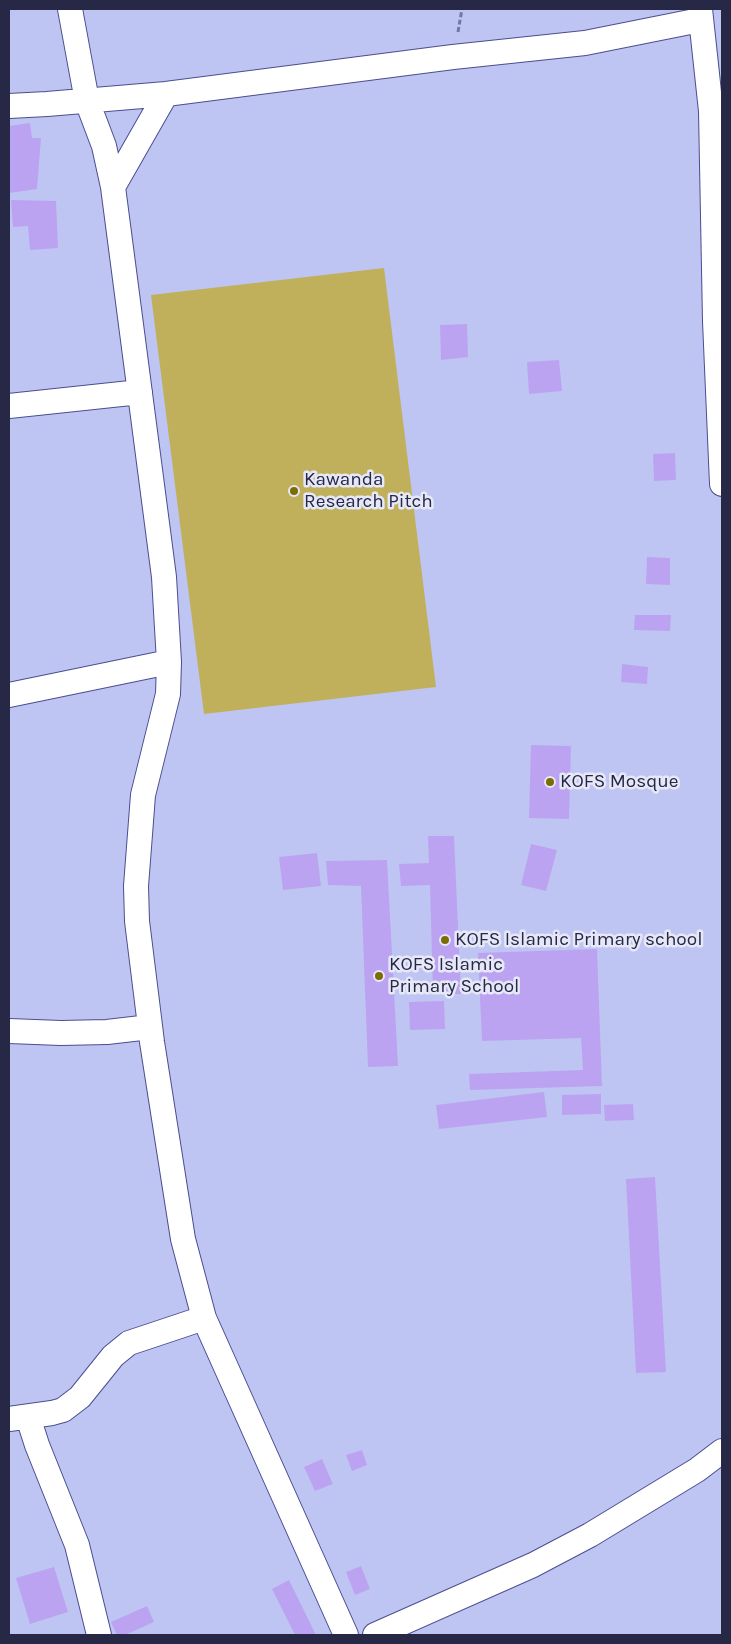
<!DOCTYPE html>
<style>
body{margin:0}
#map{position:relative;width:731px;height:1644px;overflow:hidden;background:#bfc5f3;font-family:Karla,sans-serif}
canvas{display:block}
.frame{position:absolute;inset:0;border:10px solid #262845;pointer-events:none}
</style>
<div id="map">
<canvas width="731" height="1644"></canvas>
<div class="frame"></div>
</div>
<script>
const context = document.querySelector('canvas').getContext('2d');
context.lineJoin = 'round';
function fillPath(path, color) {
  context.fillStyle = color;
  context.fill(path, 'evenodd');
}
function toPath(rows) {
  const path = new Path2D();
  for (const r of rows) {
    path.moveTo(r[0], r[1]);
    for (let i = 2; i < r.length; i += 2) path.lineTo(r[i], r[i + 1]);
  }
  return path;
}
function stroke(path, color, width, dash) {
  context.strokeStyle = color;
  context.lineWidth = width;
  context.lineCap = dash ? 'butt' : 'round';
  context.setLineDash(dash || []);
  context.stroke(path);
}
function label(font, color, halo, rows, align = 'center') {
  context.font = font + ' Karla,sans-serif';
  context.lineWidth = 5;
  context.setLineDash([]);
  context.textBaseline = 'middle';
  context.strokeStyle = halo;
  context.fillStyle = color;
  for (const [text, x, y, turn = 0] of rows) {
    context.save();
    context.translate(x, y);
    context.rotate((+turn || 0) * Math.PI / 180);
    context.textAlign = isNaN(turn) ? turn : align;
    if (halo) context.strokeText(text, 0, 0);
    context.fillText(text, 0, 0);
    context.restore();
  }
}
fillPath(toPath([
 [384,268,436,687,204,714,151,295]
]), '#c0b05c');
fillPath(toPath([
 [30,123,32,138,41,138,37,189,9,193,9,126],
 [11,200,56,201,58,248,30,250,28,226,13,227],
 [467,324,468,357,441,360,440,325],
 [559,360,562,391,529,394,527,362],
 [675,453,676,480,654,481,653,454],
 [647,557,670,558,670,585,646,584],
 [635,615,671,615,670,631,634,630],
 [622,664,648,667,647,684,621,682],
 [531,745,571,746,569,819,529,818],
 [428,836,454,836,461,994,433,994,430,885,401,886,399,864,429,863],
 [531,844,557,850,546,891,521,885],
 [317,853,321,886,283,890,279,857],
 [387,860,398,1066,368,1067,361,886,328,885,326,861],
 [597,949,602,1086,470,1090,469,1074,583,1070,581,1038,482,1041,478,953],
 [444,1001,445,1029,410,1030,409,1002],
 [544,1092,547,1117,439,1129,436,1105],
 [601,1094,601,1114,562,1115,562,1095],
 [633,1104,634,1120,605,1121,604,1105],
 [655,1177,666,1372,636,1373,626,1179],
 [362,1450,367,1465,352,1471,346,1455],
 [322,1459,333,1484,315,1491,304,1467],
 [361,1566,370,1589,355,1595,346,1572],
 [54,1567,68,1612,30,1624,16,1578],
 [289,1580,316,1635,295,1635,272,1589],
 [147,1606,154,1622,125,1635,117,1635,111,1622]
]), '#bca3f1');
const street = toPath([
 [70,9,87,101,104,146,113,187,164,577,169,662,168,694,143,795,136,886,137,921,152,1042,183,1239,204,1318,346,1635],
 [700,9,711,111,715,321,722,484],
 [9,106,47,104,166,94,453,57,585,43,700,20],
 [113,187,166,94],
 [9,406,140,392],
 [9,695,169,662],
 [9,1031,61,1033,107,1032,150,1027],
 [28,1417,37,1445,77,1545,99,1635],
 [9,1419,52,1413,63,1410,80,1397,113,1356,129,1343,204,1318],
 [375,1635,533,1565,590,1535,697,1470,722,1451]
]);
stroke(street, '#4a4e8f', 26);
stroke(toPath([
 [458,32,462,9]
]), '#74789e', 3, [5, 2.5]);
stroke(street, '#fff', 24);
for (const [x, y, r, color] of [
 [294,491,5,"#7c6c05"],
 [550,782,5,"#7c6c05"],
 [445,940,5,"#7c6c05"],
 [379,976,5,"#7c6c05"]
]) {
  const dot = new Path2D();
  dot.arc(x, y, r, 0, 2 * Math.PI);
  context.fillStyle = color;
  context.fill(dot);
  stroke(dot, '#e6e8f8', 2);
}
label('19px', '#262845', '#e6e8f8', [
 ["Kawanda",304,480],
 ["Research Pitch",304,502],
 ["KOFS Mosque",560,782],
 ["KOFS Islamic Primary school",455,940],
 ["KOFS Islamic",389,965],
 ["Primary School",389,987]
], 'left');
</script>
